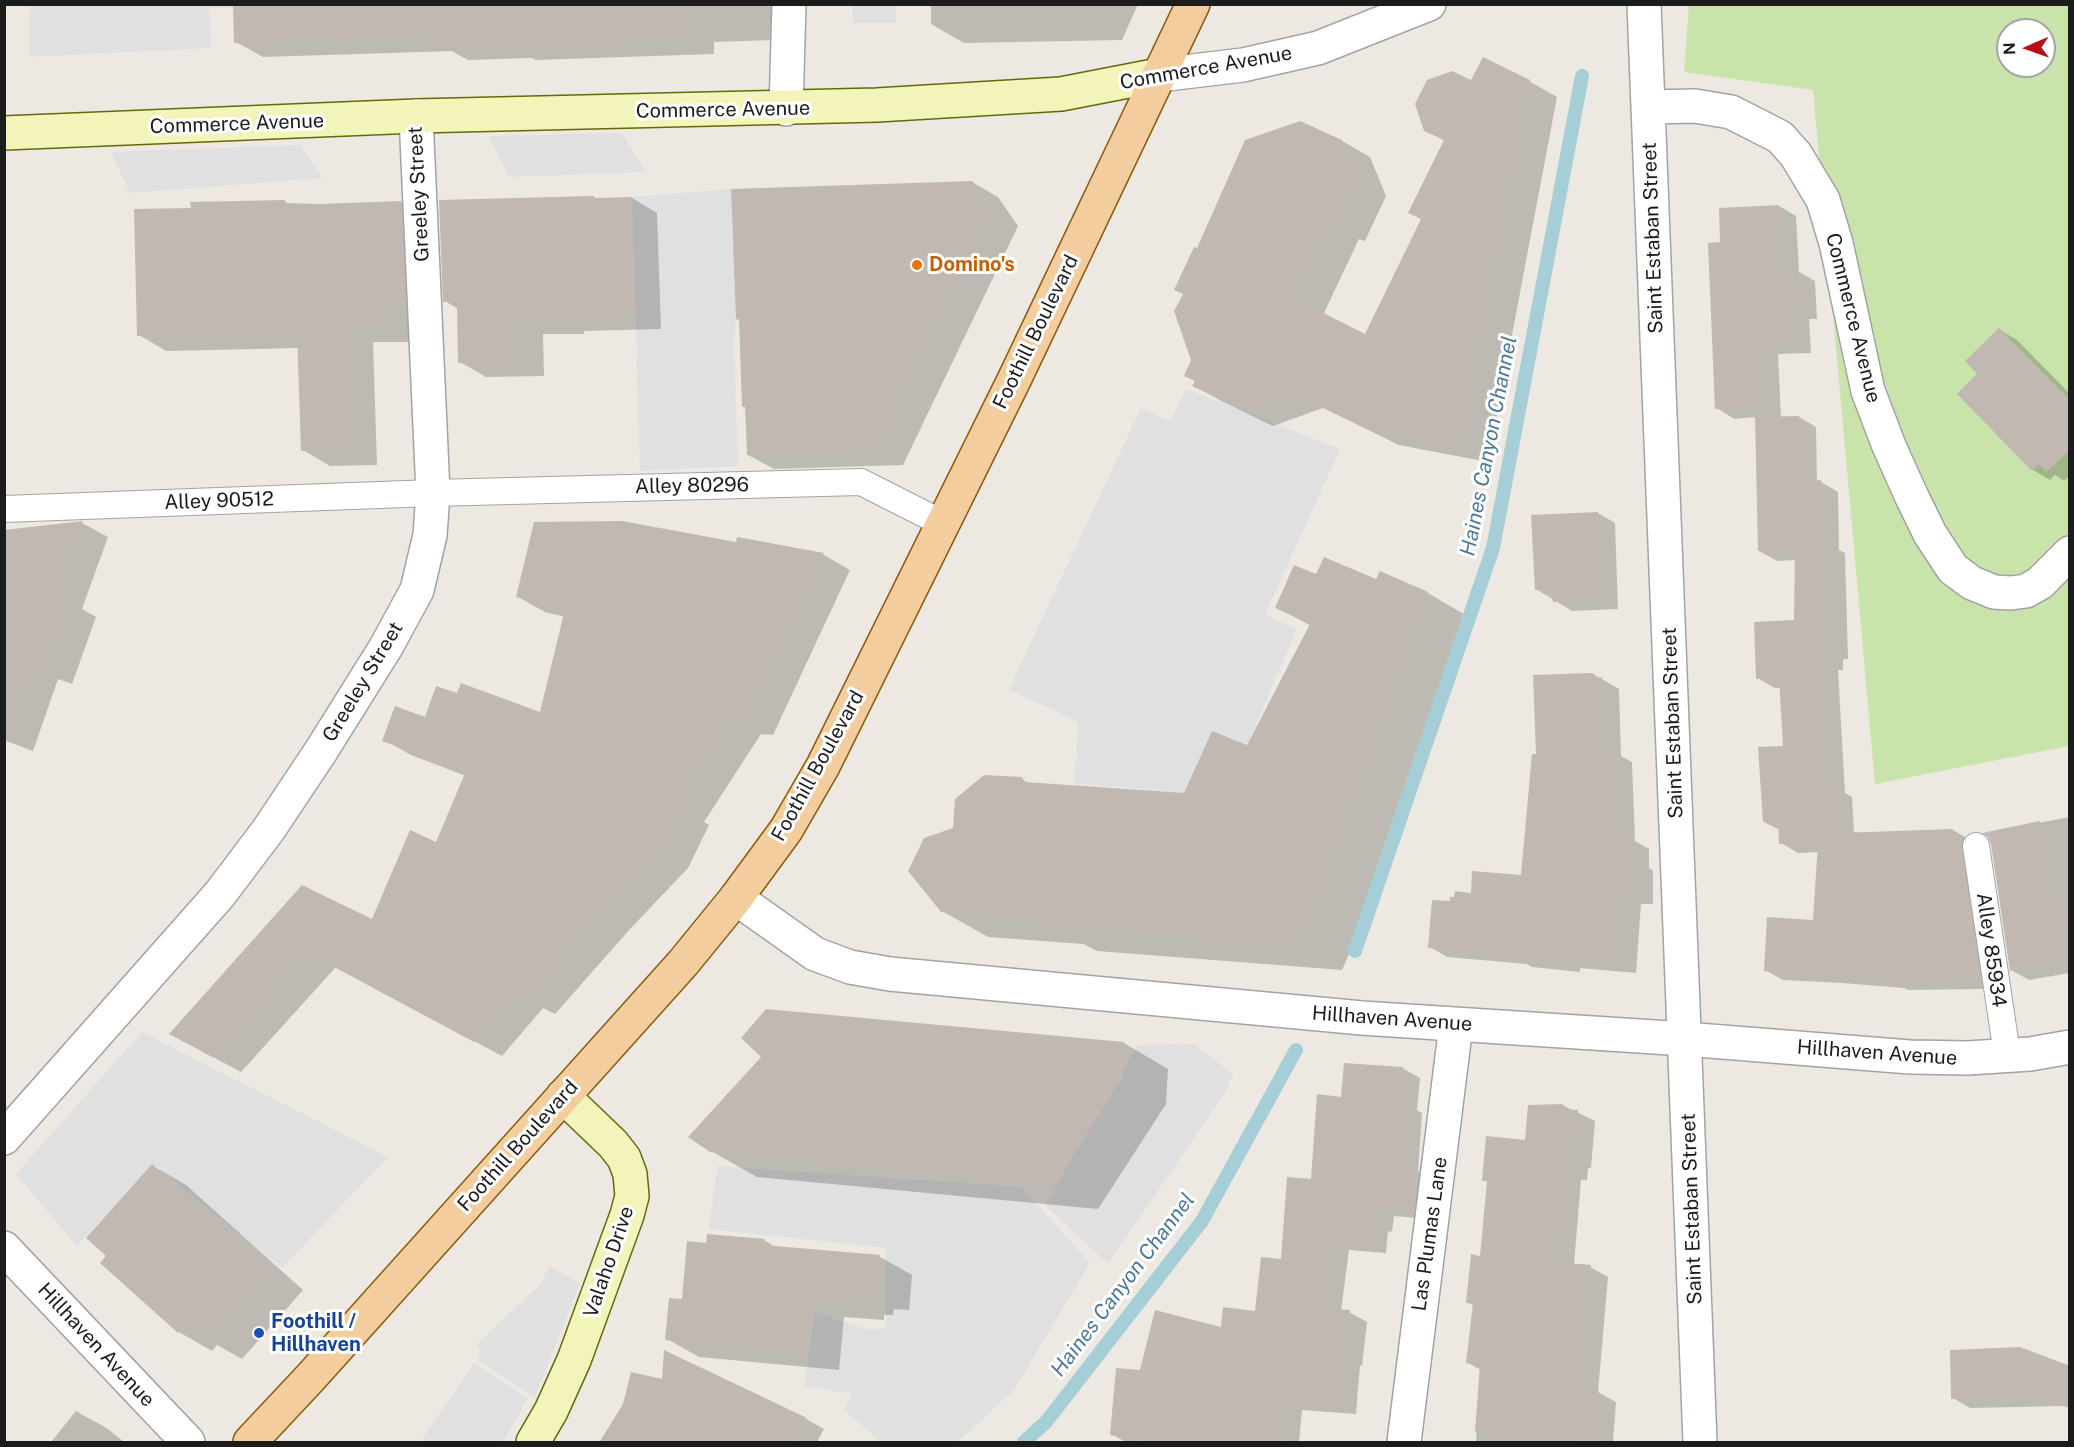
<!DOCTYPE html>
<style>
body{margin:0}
#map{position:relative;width:2074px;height:1447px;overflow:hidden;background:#ede9e2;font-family:"Public Sans",sans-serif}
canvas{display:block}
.frame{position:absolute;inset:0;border:6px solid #1c1c1c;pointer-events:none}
.north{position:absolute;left:1996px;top:18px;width:60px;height:60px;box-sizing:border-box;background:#fff;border:2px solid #a4a4a4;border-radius:50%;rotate:268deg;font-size:16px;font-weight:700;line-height:24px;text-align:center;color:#1c1c1c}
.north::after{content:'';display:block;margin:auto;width:21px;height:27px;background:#b90e15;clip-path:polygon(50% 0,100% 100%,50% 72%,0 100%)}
</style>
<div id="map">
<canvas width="2074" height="1447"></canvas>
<div class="frame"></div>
<div class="north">N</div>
</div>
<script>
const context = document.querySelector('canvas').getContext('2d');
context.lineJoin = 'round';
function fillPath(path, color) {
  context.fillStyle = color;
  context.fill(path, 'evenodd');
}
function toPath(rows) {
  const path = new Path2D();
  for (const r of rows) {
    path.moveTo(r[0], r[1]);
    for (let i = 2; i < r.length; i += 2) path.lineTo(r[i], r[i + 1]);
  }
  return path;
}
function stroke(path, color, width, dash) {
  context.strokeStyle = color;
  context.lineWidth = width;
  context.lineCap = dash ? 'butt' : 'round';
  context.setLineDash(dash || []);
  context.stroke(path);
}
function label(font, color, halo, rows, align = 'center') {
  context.font = font + ' "Public Sans",sans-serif';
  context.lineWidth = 6;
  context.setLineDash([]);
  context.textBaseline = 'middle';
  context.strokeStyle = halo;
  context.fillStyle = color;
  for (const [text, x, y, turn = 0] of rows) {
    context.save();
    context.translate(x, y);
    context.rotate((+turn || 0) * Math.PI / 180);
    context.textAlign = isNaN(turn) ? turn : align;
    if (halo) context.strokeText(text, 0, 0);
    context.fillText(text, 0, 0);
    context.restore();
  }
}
fillPath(toPath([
 [1689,5,2069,5,2069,746,1875,784,1813,90,1684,72],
 [2008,30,2044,30,2044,66,2008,66]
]), '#c9e4ab');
fillPath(toPath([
 [30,5,233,5,233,8,209,8,211,48,29,57],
 [853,5,896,5,896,23,853,23],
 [622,133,646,172,509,177,489,136],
 [300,145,323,178,130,193,111,152],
 [731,189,736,320,734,342,738,466,640,471,632,197],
 [1186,389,1340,449,1265,615,1297,629,1247,745,1212,731,1181,799,1155,790,1074,784,1079,723,1009,689,1141,408,1170,421],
 [142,1032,388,1157,282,1268,153,1164,77,1246,16,1174],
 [1194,1044,1233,1074,1226,1091,1108,1264,1045,1205,1138,1045],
 [717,1166,1021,1187,1090,1263,1014,1390,958,1442,881,1442,844,1410,852,1394,804,1386,815,1313,870,1330,886,1328,886,1248,709,1229],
 [549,1266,580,1283,535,1397,478,1361,480,1350,476,1345,541,1283],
 [474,1363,528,1398,503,1442,420,1442]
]), '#e0e0e0');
fillPath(toPath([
 [235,4,774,4,774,40,714,42,714,54,536,60,532,58,468,60,452,51,263,57,236,42],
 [931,4,1138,4,1122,40,964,43,931,24],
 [1529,81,1557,97,1488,462,1399,445,1323,408,1273,426,1221,401,1194,385,1196,382,1184,294,1197,251,1342,141,1370,157,1386,196,1365,241,1359,239,1323,315,1366,336,1423,220,1445,141,1425,130,1472,82],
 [972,182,998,197,1018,226,903,465,774,469,748,455,747,408,744,406,741,320,738,319],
 [594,197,597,199,632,198,657,213,661,329,584,331,584,334,543,334,544,376,486,377,460,362,458,309,445,301],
 [285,202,289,204,321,206,401,202,428,218,411,342,373,342,377,465,330,466,303,450,299,348,166,351,139,335,192,209],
 [1779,206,1796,216,1799,272,1815,281,1817,319,1809,319,1811,353,1778,354,1781,418,1799,417,1816,427,1817,482,1821,482,1838,492,1839,550,1845,553,1848,659,1843,659,1843,670,1838,670,1845,793,1852,797,1854,834,1953,830,1982,847,1997,986,1979,989,1908,990,1904,988,1842,983,1783,980,1765,970,1814,922,1819,852,1798,853,1781,843,1780,830,1764,822,1785,747,1781,688,1775,688,1757,678,1796,622,1796,560,1777,561,1759,551,1756,417,1734,419,1717,408,1722,244],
 [2000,330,2017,340,2070,394,2070,476,2064,481,2055,475,2050,480,2033,470,1979,374],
 [1598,513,1615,523,1618,609,1572,611,1536,589],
 [82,523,108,537,82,609,96,617,72,684,58,679,33,751,4,740,4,531],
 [738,539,824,555,850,570,773,735,761,734,704,822,709,825,688,868,631,928,555,1014,543,1008,502,1056,336,967,241,1072,198,1049,303,887,373,921,437,844,466,776,411,755,384,740,426,719,457,695,541,714,565,617,545,612,518,597,737,544],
 [1317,576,1377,581,1428,593,1472,619,1381,882,1342,970,1097,951,1083,944,988,937,942,911,955,829,1021,779,1030,784,1185,794,1248,747,1311,626,1277,607],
 [1593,674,1619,689,1621,756,1632,762,1635,841,1649,849,1649,868,1653,871,1653,904,1641,904,1636,973,1580,968,1580,972,1532,967,1527,964,1447,957,1430,947,1452,902,1522,876,1537,755],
 [2070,817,2070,973,2029,980,2011,970,1992,843,1986,833],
 [1124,1043,1168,1069,1166,1104,1098,1209,757,1177,711,1151],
 [1402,1068,1420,1078,1417,1110,1422,1113,1418,1172,1436,1183,1431,1219,1394,1216,1392,1232,1388,1231,1386,1253,1349,1250,1341,1311,1349,1312,1367,1322,1362,1366,1360,1365,1356,1414,1302,1410,1299,1442,1126,1442,1111,1434,1141,1371,1257,1312,1282,1261,1342,1098],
 [1562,1105,1595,1121,1591,1168,1588,1168,1587,1180,1581,1180,1574,1265,1590,1267,1608,1277,1598,1392,1616,1402,1613,1442,1476,1442,1481,1370,1468,1363,1474,1306,1467,1302,1482,1257,1489,1183,1484,1180,1526,1142],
 [153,1166,186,1185,303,1290,242,1359,217,1345,212,1351,179,1332,102,1263],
 [764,1240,777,1248,880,1257,912,1275,909,1310,894,1309,893,1315,884,1315,884,1320,844,1317,839,1370,699,1357,667,1339,708,1244],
 [2070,1368,2070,1408,2062,1406,1970,1408,1953,1398],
 [76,1411,108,1429,124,1442,51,1442],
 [806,1419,824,1429,817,1442,725,1442]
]), '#0003');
stroke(toPath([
 [1355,951,1493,548,1582,76],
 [1024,1442,1046,1422,1202,1221,1296,1050]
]), '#a5ced7', 14);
fillPath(toPath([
 [233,4,687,4,688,39,507,45,507,43,440,45,440,35,234,43],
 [1483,57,1530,80,1460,448,1370,430,1294,393,1245,411,1192,386,1195,381,1184,376,1191,360,1174,311,1183,294,1174,290,1194,247,1197,248,1245,140,1300,121,1342,140,1359,179,1337,227,1331,225,1296,299,1365,334,1421,219,1408,213,1444,140,1424,131,1415,104,1427,80,1452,71,1471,80],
 [972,181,993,210,877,451,747,455,745,407,742,407,739,319,736,320,731,189],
 [594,196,594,198,632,197,635,315,559,317,559,320,518,320,519,362,458,363,457,302,443,302,439,200],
 [285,200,285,203,321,204,401,201,406,304,384,304,385,327,346,327,351,450,301,451,297,332,137,336,134,209,191,208,190,202],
 [1779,205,1783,271,1798,270,1800,309,1792,310,1794,343,1761,345,1764,407,1715,409,1708,243,1720,242,1719,208],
 [1999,328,2070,400,2070,450,2046,472,2039,464,2032,471,1957,394,1977,374,1965,361],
 [1799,416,1800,481,1821,480,1823,541,1828,541,1831,650,1826,650,1826,661,1821,661,1828,786,1835,785,1838,833,1953,829,1953,838,1965,836,1962,841,1961,848,1980,976,1961,980,1889,981,1889,979,1824,974,1764,971,1767,917,1813,920,1818,842,1779,844,1778,821,1763,822,1758,747,1783,746,1779,678,1756,679,1754,622,1794,620,1795,551,1758,551,1755,417],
 [1598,512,1601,600,1553,602,1552,589,1535,590,1531,515],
 [83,521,56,595,71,600,46,671,32,666,10,730,4,729,4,530],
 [622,521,736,542,737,537,824,553,746,720,734,720,678,806,683,808,662,853,604,913,527,999,515,994,474,1042,308,953,214,1058,169,1034,302,885,372,919,410,830,436,842,466,771,382,741,395,706,425,717,436,686,457,693,461,683,540,712,565,609,516,597,534,522],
 [1324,557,1376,579,1380,571,1428,592,1336,856,1297,945,1051,926,1052,920,941,912,908,871,924,838,953,828,955,799,984,775,1022,777,1025,782,1184,793,1212,731,1247,745,1310,624,1275,608,1294,565,1316,574],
 [1593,673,1595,679,1602,677,1605,751,1615,751,1618,836,1632,837,1632,860,1636,859,1636,895,1624,895,1619,964,1563,959,1562,963,1513,958,1514,955,1428,948,1432,900,1450,901,1450,897,1454,897,1455,891,1471,893,1472,871,1521,875,1532,754,1536,754,1533,675],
 [2040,821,2062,919,2070,918,2070,960,2010,971,1991,844,1988,837,1982,833],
 [766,1009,1124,1042,1122,1079,1053,1184,710,1152,688,1137,761,1057,741,1038],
 [1344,1063,1403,1067,1400,1101,1405,1102,1400,1169,1419,1171,1414,1210,1377,1207,1375,1222,1370,1222,1369,1244,1332,1241,1323,1308,1350,1310,1345,1357,1343,1356,1339,1405,1285,1400,1281,1443,1153,1443,1110,1435,1116,1368,1140,1370,1155,1310,1221,1327,1223,1307,1255,1311,1261,1257,1281,1259,1287,1177,1311,1179,1317,1094,1341,1097],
 [1563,1104,1562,1109,1578,1110,1574,1159,1571,1159,1570,1171,1564,1171,1557,1262,1591,1265,1580,1389,1599,1391,1595,1441,1475,1432,1480,1365,1466,1363,1473,1303,1466,1303,1471,1254,1480,1256,1487,1181,1482,1181,1486,1136,1525,1140,1528,1105],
 [152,1164,271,1270,208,1341,187,1322,178,1333,100,1263,106,1256,86,1238],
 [707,1234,765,1239,764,1245,880,1255,876,1293,862,1291,861,1297,852,1297,852,1303,812,1299,807,1353,665,1340,669,1298,682,1299,687,1241,706,1243],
 [2020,1347,2070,1366,2070,1407,2043,1396,1951,1399,1950,1350],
 [664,1350,807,1418,795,1443,599,1443,623,1404,631,1372,662,1379]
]), '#c1b8b2');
const lane = toPath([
 [4,509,433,493,861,482,942,523],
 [1976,846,2007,1054]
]);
const street = toPath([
 [1644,4,1700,1442],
 [1159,75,1243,65,1318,48,1429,4],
 [1648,107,1695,106,1731,112,1780,137,1796,155,1823,200,1836,243,1868,391,1889,446,1911,495,1930,534,1953,569,1972,583,1994,592,2011,593,2026,591,2040,583,2070,553],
 [786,109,789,4],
 [736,898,815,954,850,967,890,974,1362,1018,1685,1039,1910,1057,1968,1058,2030,1054,2070,1047],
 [4,1138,220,894,269,829,321,751,386,647,417,590,430,535,433,493,416,116],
 [4,1248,188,1442],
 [1404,1442,1456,1025]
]);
const secondary = toPath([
 [4,133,416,116,877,105,1061,94,1159,75],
 [533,1442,551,1411,574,1360,627,1215,632,1196,630,1174,624,1158,613,1144,563,1096]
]);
const primary = toPath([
 [250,1442,311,1377,683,963,736,898,786,830,823,766,1014,380,1193,4]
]);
stroke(lane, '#a3a3a3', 28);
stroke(street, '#a3a3a3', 36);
stroke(secondary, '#63690c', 36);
stroke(primary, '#895b0b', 36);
stroke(lane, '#fff', 26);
stroke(street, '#fff', 33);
stroke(secondary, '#f3f4b9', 33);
stroke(primary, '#f4cd9f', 33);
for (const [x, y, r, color] of [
 [917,265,6,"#e8710a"],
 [259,1333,6,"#1a4fb4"]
]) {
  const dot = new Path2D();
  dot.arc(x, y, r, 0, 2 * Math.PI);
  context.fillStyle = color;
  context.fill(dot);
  stroke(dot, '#fff', 2);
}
label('20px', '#1c1c1c', '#fff', [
 ["Commerce Avenue",1206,68,-10],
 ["Commerce Avenue",723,110,-1],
 ["Commerce Avenue",237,124,-2],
 ["Greeley Street",419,194,-93],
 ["Saint Estaban Street",1653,238,-92],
 ["Commerce Avenue",1853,318,76],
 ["Foothill Boulevard",1036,332,-64],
 ["Alley 80296",692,486,-1],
 ["Alley 90512",219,501,-2],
 ["Greeley Street",363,682,-59],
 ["Saint Estaban Street",1673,723,-92],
 ["Foothill Boulevard",818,766,-61],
 ["Alley 85934",1991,950,82],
 ["Hillhaven Avenue",1392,1019,4],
 ["Hillhaven Avenue",1877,1053,4],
 ["Foothill Boulevard",518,1146,-48],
 ["Saint Estaban Street",1692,1209,-92],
 ["Las Plumas Lane",1430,1234,-82],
 ["Valaho Drive",609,1262,-71],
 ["Hillhaven Avenue",96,1345,47]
]);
label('bold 20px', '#c56008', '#fff', [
 ["Domino's",929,265]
], 'left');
label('bold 20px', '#164399', '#fff', [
 ["Foothill /",271,1322],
 ["Hillhaven",271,1345]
], 'left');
label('italic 21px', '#4d789d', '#fff', [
 ["Haines Canyon Channel",1489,446,-79],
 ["Haines Canyon Channel",1123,1285,-53]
]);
</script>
